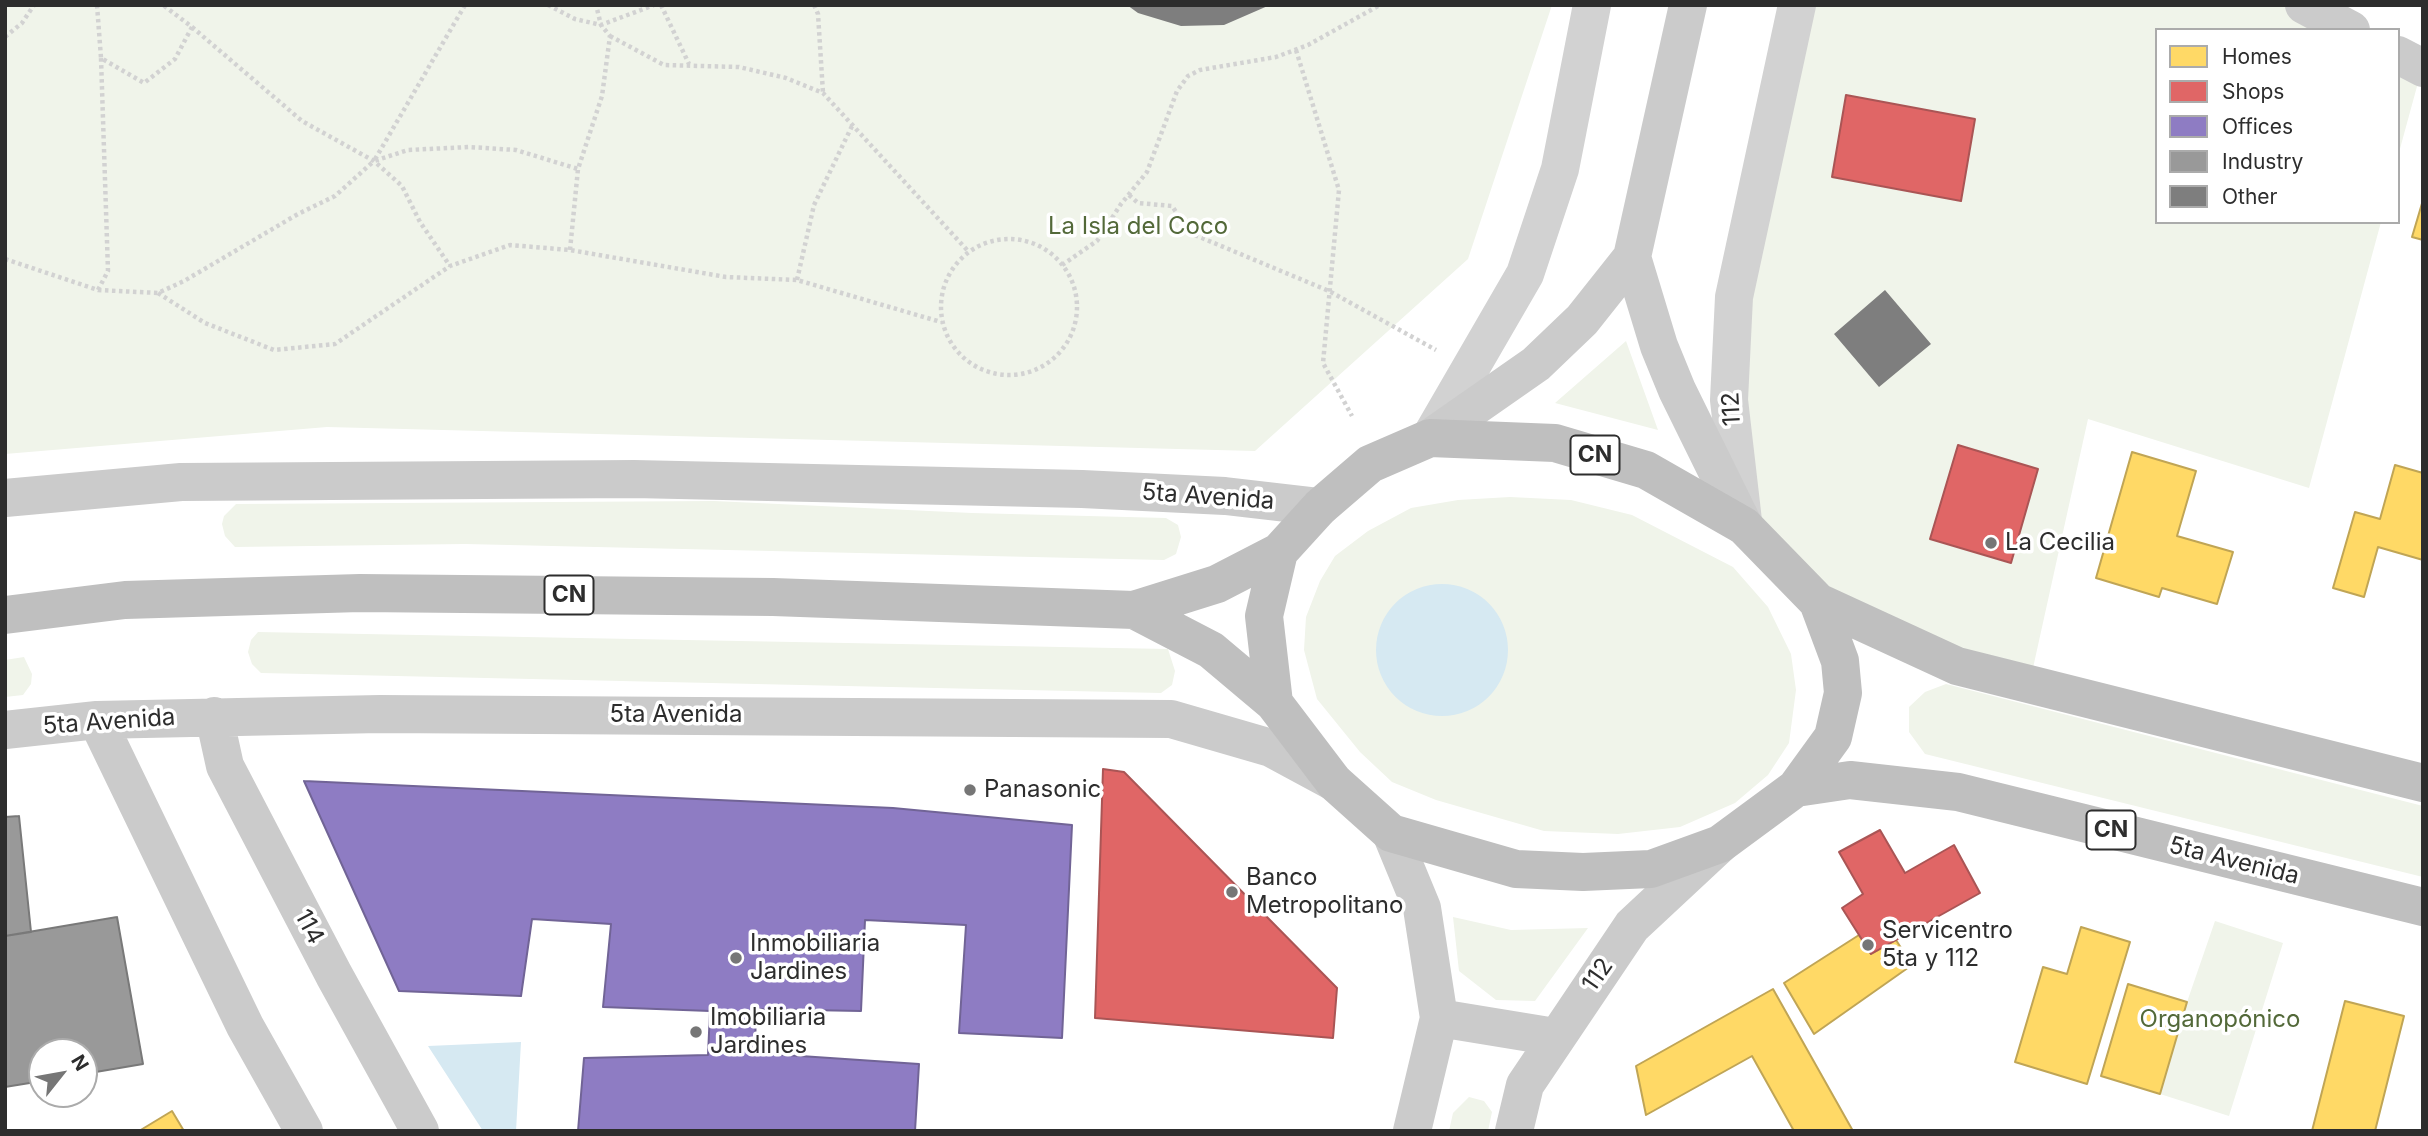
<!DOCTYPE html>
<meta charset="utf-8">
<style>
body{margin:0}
#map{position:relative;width:2428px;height:1136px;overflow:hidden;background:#fff;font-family:Inter,sans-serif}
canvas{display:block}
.frame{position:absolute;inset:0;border:7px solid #2d2d2d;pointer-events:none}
.legend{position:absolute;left:2155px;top:28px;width:245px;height:196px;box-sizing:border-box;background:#fff;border:2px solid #ababab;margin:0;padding:9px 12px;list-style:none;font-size:21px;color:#2d2d2d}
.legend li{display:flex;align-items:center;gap:14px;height:35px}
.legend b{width:35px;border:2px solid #ababab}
.north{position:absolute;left:28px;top:1038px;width:70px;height:70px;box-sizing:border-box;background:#fff;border:2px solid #ababab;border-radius:50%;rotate:59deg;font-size:19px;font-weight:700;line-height:28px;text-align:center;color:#2d2d2d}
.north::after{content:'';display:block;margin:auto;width:24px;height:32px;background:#767676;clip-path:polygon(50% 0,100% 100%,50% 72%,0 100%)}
</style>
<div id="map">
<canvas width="2428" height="1136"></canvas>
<div class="frame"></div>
<ul class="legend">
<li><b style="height:19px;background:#ffd966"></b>Homes</li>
<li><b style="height:19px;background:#e06666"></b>Shops</li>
<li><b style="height:19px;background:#8e7cc3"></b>Offices</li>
<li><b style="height:19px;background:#999"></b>Industry</li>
<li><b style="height:19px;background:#7e7e7e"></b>Other</li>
</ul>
<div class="north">N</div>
</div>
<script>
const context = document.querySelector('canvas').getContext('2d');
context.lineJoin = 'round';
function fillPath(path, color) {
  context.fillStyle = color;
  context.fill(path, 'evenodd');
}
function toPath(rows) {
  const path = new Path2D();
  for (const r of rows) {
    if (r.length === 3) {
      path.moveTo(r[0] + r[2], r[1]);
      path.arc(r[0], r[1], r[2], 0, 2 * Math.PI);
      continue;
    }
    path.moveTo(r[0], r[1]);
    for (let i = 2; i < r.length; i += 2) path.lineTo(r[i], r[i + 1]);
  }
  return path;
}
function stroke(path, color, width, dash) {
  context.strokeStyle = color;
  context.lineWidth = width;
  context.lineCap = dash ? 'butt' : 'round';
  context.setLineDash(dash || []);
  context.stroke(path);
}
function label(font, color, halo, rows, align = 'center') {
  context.font = font + ' Inter,sans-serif';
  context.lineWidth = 7;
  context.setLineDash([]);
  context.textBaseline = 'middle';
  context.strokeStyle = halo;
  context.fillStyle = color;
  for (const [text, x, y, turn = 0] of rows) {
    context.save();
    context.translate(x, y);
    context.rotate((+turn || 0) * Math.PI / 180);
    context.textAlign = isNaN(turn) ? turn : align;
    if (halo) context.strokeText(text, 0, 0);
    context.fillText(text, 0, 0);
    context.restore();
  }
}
fillPath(toPath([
 [5,5,1552,5,1468,259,1255,451,327,427,5,454],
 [1797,5,2304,5,2351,30,2157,30,2157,222,2381,222,2309,488,2088,419,2029,686,1818,602,1744,526,1734,297],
 [2398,55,2422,68,2398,156],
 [1626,341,1658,430,1555,403],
 [1510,497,1571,500,1632,515,1733,567,1768,607,1791,654,1796,690,1789,743,1768,775,1735,803,1680,827,1618,834,1544,831,1436,800,1392,782,1360,752,1317,699,1304,650,1306,617,1320,581,1335,556,1368,531,1411,508,1458,500],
 [714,501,972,513,1166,518,1178,525,1181,537,1176,554,1164,560,465,544,235,547,225,536,222,524,224,516,236,504],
 [258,632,1168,649,1175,671,1172,685,1161,693,261,673,252,664,248,652,251,640],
 [24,657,32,674,31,684,23,695,5,697,5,660],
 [1946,684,2423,806,2423,877,1925,754,1909,732,1909,707,1925,692],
 [1453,917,1511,930,1588,928,1535,1001,1496,1000,1459,971],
 [2215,921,2283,943,2229,1116,2160,1094,2187,1002],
 [1469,1097,1484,1101,1492,1112,1488,1131,1449,1131,1453,1113]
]), '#f0f4ea');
fillPath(toPath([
 [1442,650,66],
 [521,1042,516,1131,483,1131,428,1046]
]), '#d6e9f2');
const homes = toPath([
 [2423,200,2423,240,2412,237,2423,200],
 [2132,452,2196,471,2177,536,2233,552,2217,604,2162,588,2159,597,2096,578,2132,452],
 [2395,465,2423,473,2423,560,2378,547,2364,597,2333,588,2355,512,2380,519,2395,465],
 [2081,927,2130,942,2087,1084,2015,1062,2043,967,2067,974,2081,927],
 [1859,935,1871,954,1896,940,1912,965,1814,1034,1784,983,1859,935],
 [2128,984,2187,1002,2160,1094,2101,1076,2128,984],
 [1773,989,1853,1131,1794,1131,1752,1056,1646,1115,1636,1066,1773,989],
 [2345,1001,2404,1016,2375,1131,2312,1131,2345,1001],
 [172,1111,184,1131,139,1131,172,1111]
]);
fillPath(homes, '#ffd966');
stroke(homes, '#c0a555', 2);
const shops = toPath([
 [1846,95,1975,119,1961,201,1832,177,1846,95],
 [1958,445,2038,469,2011,563,1930,539,1958,445],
 [1103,769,1124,772,1337,988,1333,1038,1095,1018,1103,769],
 [1880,830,1905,873,1954,845,1980,893,1871,954,1842,908,1863,894,1839,852,1880,830]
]);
fillPath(shops, '#e06666');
stroke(shops, '#a55', 2);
const offices = toPath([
 [304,781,893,808,1072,825,1062,1038,959,1033,966,925,865,920,861,1011,755,1009,756,1053,919,1064,915,1131,578,1131,584,1058,708,1055,710,1011,603,1007,611,924,532,919,521,996,399,991,304,781]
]);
fillPath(offices, '#8e7cc3');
stroke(offices, '#716496', 2);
const industry = toPath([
 [19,816,31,932,5,936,5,817,19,816],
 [117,917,143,1064,84,1074,84,1052,42,1052,42,1081,5,1087,5,936,117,917]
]);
fillPath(industry, '#999');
stroke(industry, '#797979', 2);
fillPath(toPath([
 [1127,5,1270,5,1224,25,1181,26,1138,13],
 [1885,290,1931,344,1879,387,1834,334]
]), '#7e7e7e');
stroke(toPath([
 [97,5,101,58,144,83,175,59,192,27,163,5],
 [465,5,374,161,408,150,469,147,516,150,578,169,602,96,610,36,601,25,596,5],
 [548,5,575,19,601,25,654,5],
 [661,5,689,64],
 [814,5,818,14,823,93],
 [192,27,302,121,374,161,402,186,420,222,450,266],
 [610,36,664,65,739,67,786,78,823,93,968,251],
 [5,37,22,23,34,5],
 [1296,50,1339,190,1323,363,1352,416],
 [1129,195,1138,203,1172,206,1190,233,1329,291,1436,350],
 [1009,307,68],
 [570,250,578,169],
 [5,259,98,290,158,293,184,281,298,214,335,196,374,161],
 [1062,265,1097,241,1121,204,1147,172,1177,91,1188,76,1200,70,1276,57,1308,45,1380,5],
 [797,280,814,205,852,126],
 [98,290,108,271,101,58],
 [158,293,205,323,274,350,335,344,450,266,510,245,570,250,726,277,797,280,941,322]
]), '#d2d2d2', 4.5, [3.5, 3.5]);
stroke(toPath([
 [1430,438,1525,274,1560,169,1592,5],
 [1743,521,1729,400,1734,297,1797,5]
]), '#d2d2d2', 38);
stroke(toPath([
 [2304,5,2351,30],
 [2398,55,2423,68],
 [1632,257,1659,346,1677,390,1744,526],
 [1430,438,1536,364,1582,320,1632,257,1688,5],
 [5,498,181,482,634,479,1082,489,1225,496,1320,507],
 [214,716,225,766,334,975,420,1131],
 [97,720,245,1026,304,1131],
 [5,730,97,720,380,714,1171,719,1271,748,1334,782],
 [1391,833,1422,908,1439,1018,1412,1131],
 [1439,1018,1555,1037],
 [1514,1131,1525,1085,1632,926,1720,844]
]), '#cbcbcb', 38);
stroke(toPath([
 [1818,602,1840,661,1843,693,1833,737,1796,788,1720,844,1651,869,1583,872,1516,869,1391,833,1334,782,1274,703,1264,616,1279,552,1320,507,1370,464,1430,438,1555,443,1646,470,1744,526,1818,602,1957,666,2423,783],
 [1134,610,1211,650,1274,703],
 [5,615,125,600,360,593,773,597,1134,610,1217,584,1279,552],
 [1796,788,1850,780,1958,792,2423,907]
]), '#bfbfbf', 38);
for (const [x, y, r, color] of [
 [1991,543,7,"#767676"],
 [970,790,7,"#767676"],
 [1232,892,7,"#767676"],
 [1868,945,7,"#767676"],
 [736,958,7,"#767676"],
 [696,1032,7,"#767676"]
]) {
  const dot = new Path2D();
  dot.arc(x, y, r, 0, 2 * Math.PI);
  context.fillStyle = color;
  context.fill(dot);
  stroke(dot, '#fff', 2.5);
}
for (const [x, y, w] of [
 [1595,455,49],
 [569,595,49],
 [2111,830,49]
]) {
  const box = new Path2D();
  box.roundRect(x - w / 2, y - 19.5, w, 39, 5);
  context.fillStyle = '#fff';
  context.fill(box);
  stroke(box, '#2d2d2d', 2);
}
label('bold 23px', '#2d2d2d', null, [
 ["CN",1595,455],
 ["CN",569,595],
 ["CN",2111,830]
]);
label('24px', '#536939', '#fff', [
 ["La Isla del Coco",1138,227],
 ["Organopónico",2220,1020]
]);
label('24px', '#2d2d2d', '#fff', [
 ["112",1732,409,-93],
 ["5ta Avenida",1208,497,4],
 ["5ta Avenida",676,715],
 ["5ta Avenida",109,722,-4],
 ["5ta Avenida",2234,861,14],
 ["114",309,927,62],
 ["112",1598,975,-55]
]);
label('24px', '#2d2d2d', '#fff', [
 ["La Cecilia",2005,543],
 ["Panasonic",984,790],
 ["Banco",1246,878],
 ["Metropolitano",1246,906],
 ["Servicentro",1882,931],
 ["5ta y 112",1882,959],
 ["Inmobiliaria",750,944],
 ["Jardines",750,972],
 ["Imobiliaria",710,1018],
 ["Jardines",710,1046]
], 'left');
</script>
